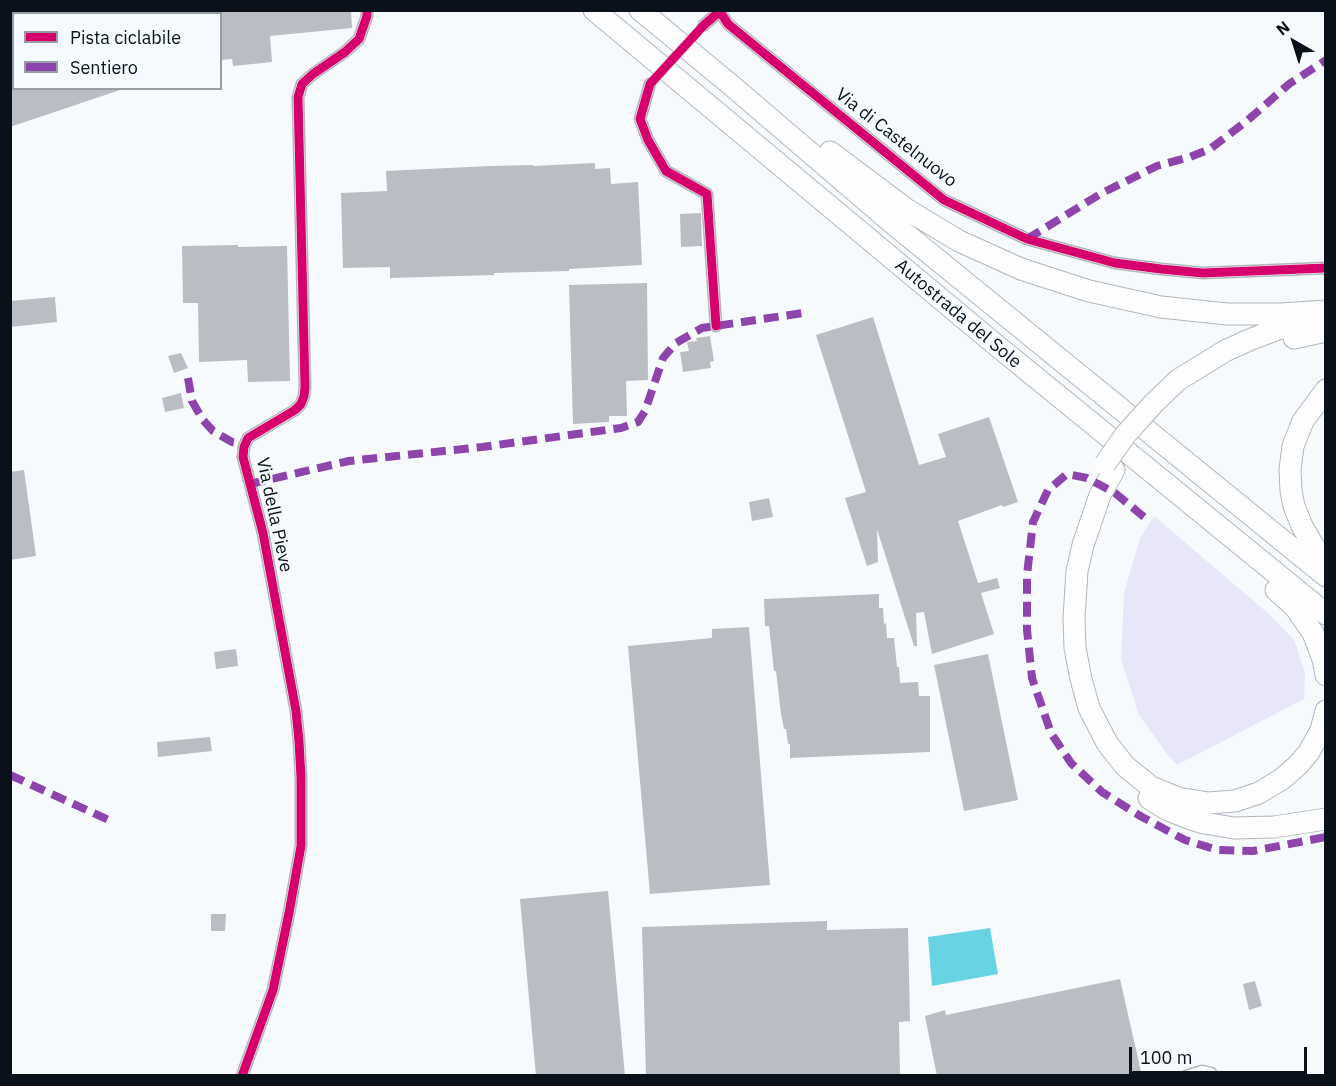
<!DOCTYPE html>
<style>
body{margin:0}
#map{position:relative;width:1336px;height:1086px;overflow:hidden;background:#f7fafd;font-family:"IBM Plex Sans",sans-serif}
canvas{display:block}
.frame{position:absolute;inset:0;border:12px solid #0a111a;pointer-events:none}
.legend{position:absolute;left:12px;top:12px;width:210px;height:78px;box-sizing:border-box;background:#f5faff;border:2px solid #979da3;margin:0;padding:8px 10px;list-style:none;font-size:18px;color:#0a111a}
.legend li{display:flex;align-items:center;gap:12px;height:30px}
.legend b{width:30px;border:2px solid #979da3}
.north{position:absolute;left:1264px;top:12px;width:60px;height:60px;-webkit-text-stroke:4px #f5faff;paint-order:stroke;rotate:321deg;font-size:16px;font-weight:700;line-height:24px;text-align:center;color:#0a111a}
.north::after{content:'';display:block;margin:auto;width:21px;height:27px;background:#0a111a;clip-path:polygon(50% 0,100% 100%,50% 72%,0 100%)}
.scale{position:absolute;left:1129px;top:1047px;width:178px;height:27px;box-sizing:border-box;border:3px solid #0a111a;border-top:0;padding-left:8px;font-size:18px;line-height:21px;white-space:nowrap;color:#0a111a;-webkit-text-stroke:4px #f5faff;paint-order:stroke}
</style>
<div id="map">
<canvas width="1336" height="1086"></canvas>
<div class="frame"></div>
<ul class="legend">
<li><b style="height:8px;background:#d6006c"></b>Pista ciclabile</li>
<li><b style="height:8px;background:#8e44ad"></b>Sentiero</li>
</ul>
<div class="north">N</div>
<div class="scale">100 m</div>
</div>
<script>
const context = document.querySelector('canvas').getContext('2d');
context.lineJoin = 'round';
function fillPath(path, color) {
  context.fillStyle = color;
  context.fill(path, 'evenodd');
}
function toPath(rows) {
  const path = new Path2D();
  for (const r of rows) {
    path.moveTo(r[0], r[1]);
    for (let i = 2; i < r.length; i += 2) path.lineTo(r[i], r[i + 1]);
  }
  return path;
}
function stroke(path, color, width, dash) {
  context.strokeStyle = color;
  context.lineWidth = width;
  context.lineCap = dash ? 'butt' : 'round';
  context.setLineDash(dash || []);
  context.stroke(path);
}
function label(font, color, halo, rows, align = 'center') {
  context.font = font + ' "IBM Plex Sans",sans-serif';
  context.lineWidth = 4.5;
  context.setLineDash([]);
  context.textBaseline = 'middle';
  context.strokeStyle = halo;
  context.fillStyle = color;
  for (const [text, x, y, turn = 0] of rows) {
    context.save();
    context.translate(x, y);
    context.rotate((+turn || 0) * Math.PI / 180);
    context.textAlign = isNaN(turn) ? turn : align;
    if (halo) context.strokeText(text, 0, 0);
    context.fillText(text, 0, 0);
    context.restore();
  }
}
fillPath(toPath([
 [1154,516,1270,615,1294,640,1305,673,1304,699,1177,765,1167,754,1139,715,1121,660,1124,593,1140,538]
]), '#e8e6f9');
fillPath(toPath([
 [990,928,998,974,932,986,928,937]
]), '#68d4e3');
fillPath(toPath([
 [220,10,351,10,352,28,270,36,272,62,233,66,232,59,220,60],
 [10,88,120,88,120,90,10,127],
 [595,163,595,169,610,168,611,184,638,182,642,265,569,269,569,271,494,273,494,275,390,278,390,267,343,268,341,193,387,191,386,171,490,166,533,165,533,166],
 [701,213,702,246,681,247,680,214],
 [238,245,238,247,287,246,290,381,248,382,247,360,199,362,198,303,183,303,182,246],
 [647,283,648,380,626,381,627,416,609,416,609,422,573,424,569,285],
 [55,297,57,322,10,327,10,301],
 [873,317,919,465,946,457,938,434,989,417,1018,502,1003,507,1002,505,958,521,978,583,997,578,1000,588,981,593,994,634,932,654,924,612,916,613,917,646,914,646,877,529,878,562,867,566,845,498,866,492,816,335],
 [710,336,714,361,710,362,711,368,683,372,680,352,689,351,687,342,697,341,696,338],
 [181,353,188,368,174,373,168,356],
 [181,393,184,408,165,412,162,398],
 [24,470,36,556,10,560,10,472],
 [769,498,773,517,752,521,749,502],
 [879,594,879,608,883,608,884,624,886,623,887,638,894,638,897,667,899,667,900,683,918,682,919,696,930,696,930,752,790,758,790,744,788,744,786,729,784,729,781,714,776,671,774,671,769,626,765,626,764,599],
 [749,627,770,885,650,894,628,646,712,638,712,629],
 [236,649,238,666,216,669,214,652],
 [988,654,1018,800,964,811,934,665],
 [210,737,212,751,158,757,157,742],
 [608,891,625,1076,536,1076,520,899],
 [211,914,226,914,225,931,211,931],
 [827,921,827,930,908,928,910,1021,899,1022,900,1076,646,1076,642,927],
 [1120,979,1142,1076,937,1076,925,1016,945,1010,946,1015],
 [1255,981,1262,1006,1249,1010,1243,984]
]), '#babdc4');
stroke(toPath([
 [650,84,704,25]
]), '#d3d7db', 10, [10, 5]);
const minor = toPath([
 [719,10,728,24,944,200,1027,239,1115,263,1161,269,1203,273,1326,268],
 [704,25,719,12],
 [650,84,640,119,648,140,666,171,707,194,716,326],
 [242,1076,273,990,289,913,301,846,301,778,299,741,296,711,263,533,243,457,244,447,248,438,295,410,301,404,304,396,305,387,298,97,302,84,313,74,345,52,359,39,367,16,367,10],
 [1186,1076,1202,1071,1211,1073,1212,1076]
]);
const motorway = toPath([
 [594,10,996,345,1326,614],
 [640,10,731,85,891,222,1326,576],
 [830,152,906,209,959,241,1021,269,1089,291,1161,307,1227,314,1281,314,1326,311],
 [1294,338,1326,331],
 [1326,390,1303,421,1293,446,1290,470,1291,491,1294,506,1302,526,1317,552,1326,559],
 [1154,403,1178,380,1225,351,1249,340,1278,329,1310,322],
 [1114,470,1100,495,1083,545,1077,571,1074,618,1075,648,1081,679,1089,708,1107,743,1125,766,1151,787,1178,798,1208,803,1235,801,1259,793,1282,779,1298,765,1309,752,1321,730,1326,711],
 [1276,590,1295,607,1313,633,1323,659,1326,675],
 [1149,798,1168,810,1191,819,1204,823,1234,828,1274,827,1326,819]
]);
stroke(minor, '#b0b6bc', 13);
stroke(motorway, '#b0b6bc', 23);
stroke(minor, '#fefeff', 10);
stroke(motorway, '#fefeff', 21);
const motorwayBridge = toPath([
 [1105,464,1126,434,1154,403]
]);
stroke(motorwayBridge, '#b0b6bc', 23, []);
stroke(motorwayBridge, '#fefeff', 21);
stroke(toPath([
 [1027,239,1102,193,1157,166,1190,157,1210,149,1248,120,1289,84,1326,60],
 [188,378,192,401,203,420,213,431,232,442,246,444],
 [250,484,349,461,482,447,621,428,638,422,645,411,663,358,676,343,702,328,803,313],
 [1144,517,1115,493,1087,478,1067,474,1048,490,1033,522,1027,575,1027,630,1032,678,1051,733,1071,763,1102,792,1142,817,1185,840,1218,850,1253,851,1326,837],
 [10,775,111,821]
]), '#8e44ad', 8, [15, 8]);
stroke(toPath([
 [719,10,728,24,944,200,1027,239,1115,263,1161,269,1203,273,1326,268],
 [716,326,707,194,666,171,648,140,640,119,650,84,704,25,719,12],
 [242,1076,273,990,289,913,301,846,301,778,299,741,296,711,263,533,243,457,244,447,248,438,295,410,301,404,304,396,305,387,298,97,302,84,313,74,345,52,359,39,367,16,367,10]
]), '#d6006c', 9);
label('18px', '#0a111a', '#f5faff', [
 ["Via di Castelnuovo",896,138,38],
 ["Autostrada del Sole",958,314,40],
 ["Via della Pieve",274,515,78]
]);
</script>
